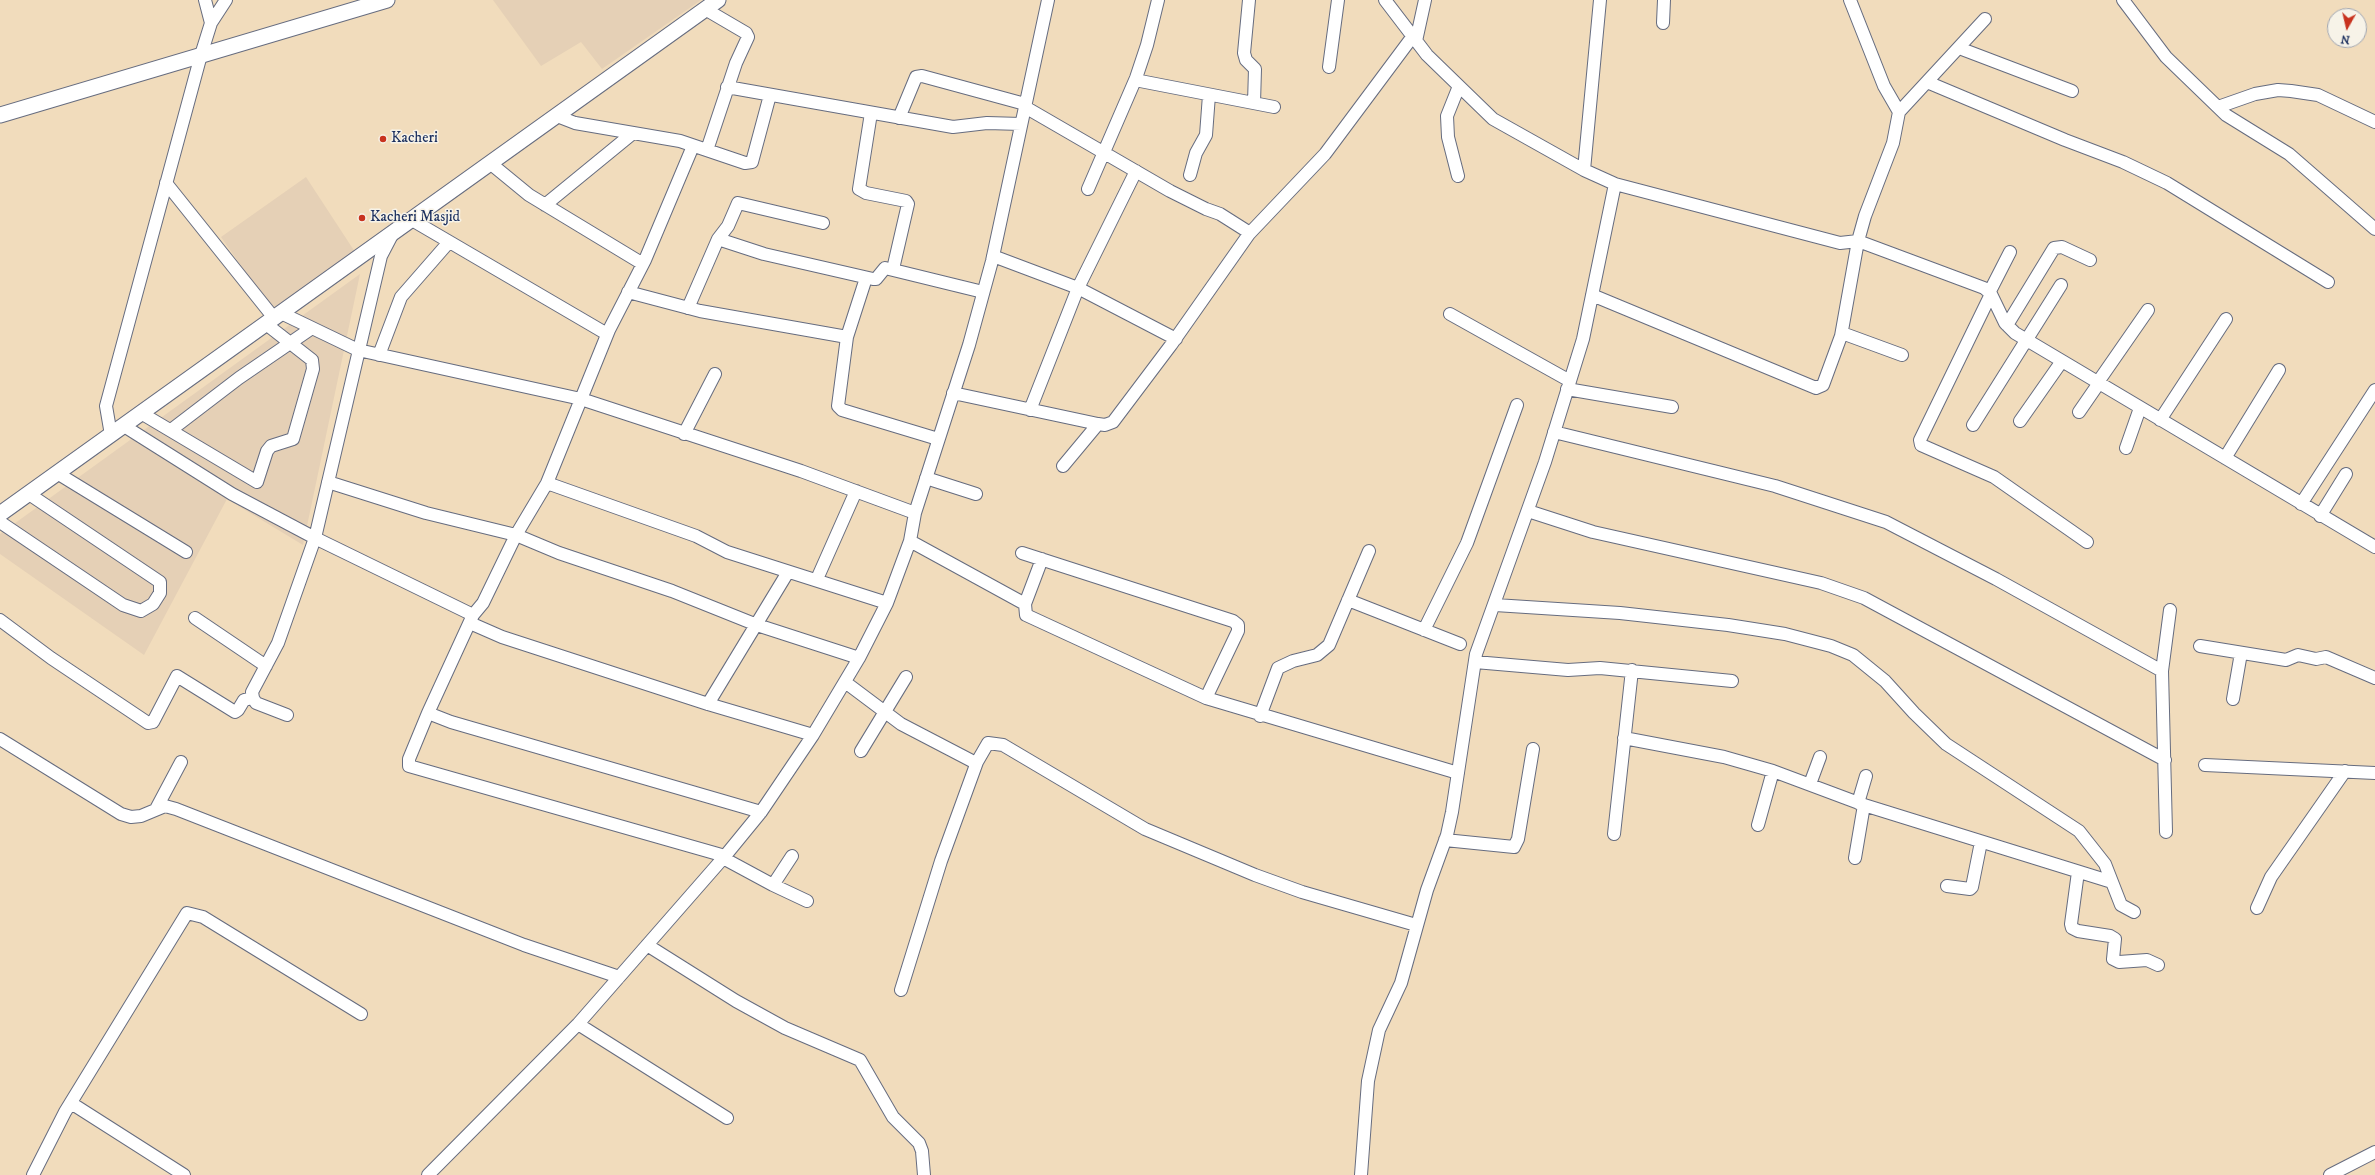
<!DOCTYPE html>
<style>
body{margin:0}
#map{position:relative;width:2375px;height:1175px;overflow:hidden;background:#f1dcbc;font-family:"IM FELL DW Pica",serif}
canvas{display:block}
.north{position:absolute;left:2327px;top:8px;width:40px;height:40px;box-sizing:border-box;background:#f7f3e8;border:1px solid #9fa5b1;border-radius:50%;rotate:188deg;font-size:11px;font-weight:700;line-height:16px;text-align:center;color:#1b2f5e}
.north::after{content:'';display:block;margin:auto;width:14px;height:18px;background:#c8321e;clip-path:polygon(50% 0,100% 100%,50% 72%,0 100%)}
</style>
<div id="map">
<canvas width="2375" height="1175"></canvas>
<div class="north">N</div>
</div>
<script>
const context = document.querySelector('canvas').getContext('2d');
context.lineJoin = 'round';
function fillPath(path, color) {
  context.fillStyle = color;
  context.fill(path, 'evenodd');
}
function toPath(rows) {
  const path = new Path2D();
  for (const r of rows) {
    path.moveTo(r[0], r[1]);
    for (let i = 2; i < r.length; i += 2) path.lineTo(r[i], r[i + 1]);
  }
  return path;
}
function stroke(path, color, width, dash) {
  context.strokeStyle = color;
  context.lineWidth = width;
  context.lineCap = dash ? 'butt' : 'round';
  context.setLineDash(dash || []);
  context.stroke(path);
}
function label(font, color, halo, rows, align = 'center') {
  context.font = font + ' "IM FELL DW Pica",serif';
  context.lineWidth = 3;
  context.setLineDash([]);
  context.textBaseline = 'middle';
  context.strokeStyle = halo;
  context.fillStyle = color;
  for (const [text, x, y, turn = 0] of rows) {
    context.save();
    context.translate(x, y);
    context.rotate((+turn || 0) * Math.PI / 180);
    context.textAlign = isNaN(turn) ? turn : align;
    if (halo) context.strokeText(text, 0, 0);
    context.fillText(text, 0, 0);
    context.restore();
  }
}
fillPath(toPath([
 [493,0,701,0,602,69,581,42,541,66],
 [306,177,355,252,272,310,221,237],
 [360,274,303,545,227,499,144,655,0,554,0,534]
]), '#e5d0b6');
const minor = toPath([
 [205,0,211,23],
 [1249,0,1244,53,1246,60,1255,69,1254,103],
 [1385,0,1427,55,1493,119,1584,170,1615,184,1840,243,1858,241,1984,288,1991,294,2005,323,2015,333,2375,547],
 [2123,0,2166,57,2226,115,2289,154,2375,229],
 [705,9,746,33,748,37,736,63,707,150],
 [1663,23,1664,0],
 [1416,41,1425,0],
 [1959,48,2072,91],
 [1329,67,1338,0],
 [1135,80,1274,107],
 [1927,82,2065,140,2123,162,2167,183,2328,282],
 [727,87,953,127,987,123,1021,124],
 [1025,107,1170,191,1206,209,1220,214,1250,233],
 [2218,107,2255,94,2278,90,2291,91,2318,95,2375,122],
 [1899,112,1985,19],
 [871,113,859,189,866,193,906,201,908,204,893,269],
 [557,116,575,123,680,141,745,163,752,162,770,95],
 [899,118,916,77,922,76,1025,104],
 [490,163,529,195,643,264],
 [1584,170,1600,0],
 [1190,175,1196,153,1206,135,1209,95],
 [1458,176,1448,137,1447,116,1459,86],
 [166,183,274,318],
 [1088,189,1136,78,1147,45,1158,0],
 [545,205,633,133],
 [412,220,607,334],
 [393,233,381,256,315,538,473,615,428,713,451,722,761,812],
 [718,239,764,254,873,279,876,279,885,268,983,292],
 [993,256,1078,288,1176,339],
 [866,278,847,337,838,406,842,410,938,439],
 [628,292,700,311,847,337],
 [1989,293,2010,252],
 [1991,294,1920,440,1921,445,1994,477,2087,542],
 [1592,295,1816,388,1823,385,1841,336,1858,241,1865,216,1893,143,1899,112,1884,86,1850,0],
 [688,308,718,239,728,226,738,203,823,223],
 [281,313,358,350,581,399,801,471,915,513],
 [1450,314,1570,381],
 [2007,325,2054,248,2062,247,2090,260],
 [1842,333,1902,355],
 [379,355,401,297,449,242],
 [2098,382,2148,310],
 [1567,389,1672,407],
 [953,393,1098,424,1105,425,1113,422,1171,345,1249,234,1325,154,1413,36],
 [1030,410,1078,288,1136,171],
 [2079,412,2099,383],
 [141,413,257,482,267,451,271,446,293,439,313,369,312,360,266,324],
 [2160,420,2226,319],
 [2020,421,2062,361],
 [1973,425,2061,285],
 [124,426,232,494,315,538,278,643,252,692,253,698,256,703,287,715],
 [171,430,239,378,312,328],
 [1554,432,1775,486,1886,522,1996,579,2162,671],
 [684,434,715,374],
 [111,435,106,406,201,55,211,23,226,0],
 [2126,448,2140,408],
 [2225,458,2279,370],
 [1063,466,1098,424],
 [57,473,186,552],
 [926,478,976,494],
 [328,482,426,513,516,535,559,553,672,591,757,625,859,658],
 [547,483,696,536,727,552,887,603],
 [2301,504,2375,390],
 [1528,511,1593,532,1821,583,1864,598,2165,760],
 [2320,516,2346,474],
 [0,522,123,605,141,611,153,604,160,593,160,582,29,494],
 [910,541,1025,604,1026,615,1206,698,1458,773],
 [1022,553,1233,621,1238,625,1238,631,1206,698],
 [817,579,856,491],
 [1348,600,1460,644],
 [1025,604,1042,559],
 [1495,605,1620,613,1728,625,1785,634,1831,646,1853,655,1885,681,1914,713,1946,744,2079,831,2105,864,2121,905,2134,912],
 [473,615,483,603,516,535,547,483,609,330,645,260,693,146],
 [195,618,266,666],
 [0,620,51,658,148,723,153,722,177,676,235,712,238,710,244,700,253,698],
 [470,623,502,637,708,704,813,735],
 [1424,630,1467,543,1517,405],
 [2200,646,2286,660,2298,655,2316,659,2326,657,2375,678],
 [1475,662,1568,670,1600,668,1732,681],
 [845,682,901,724,972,761,977,762,988,743,1003,745,1145,829,1255,875,1302,892,1416,925],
 [2233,699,2241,653],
 [708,704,788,572],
 [428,713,409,759,409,766,725,856],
 [1260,716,1278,668,1293,661,1317,655,1329,645,1369,551],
 [1624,738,1724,757,1773,771,1864,805,2112,882],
 [0,739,121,814,131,817,141,816,165,806,176,809,524,945,619,977],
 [861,751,906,677],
 [2205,765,2375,773],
 [1810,784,1820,757],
 [1858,803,1866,776],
 [156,809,181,762],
 [1758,825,1773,771],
 [2166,832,2162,671,2170,610],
 [1614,834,1632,670],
 [1445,840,1514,847,1518,839,1533,749],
 [723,858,773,885,807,901],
 [1855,858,1864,805],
 [2078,872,2071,924,2072,928,2078,931,2110,936,2115,939,2113,959,2119,962,2147,960,2158,965],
 [773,885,792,856],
 [1947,886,1970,889,1972,887,1981,842],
 [2257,908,2271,877,2345,771],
 [647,945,736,1001,785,1028,860,1060,893,1117,919,1143,922,1151,924,1175],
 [901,990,941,861,977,762],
 [578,1024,727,1118],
 [71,1103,184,1175],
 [33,1175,65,1112,187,913,203,917,361,1014],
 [428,1175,578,1024,725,856,761,812,813,735,859,658,887,603,910,541,915,513,969,345,992,261,1048,0],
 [1361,1175,1368,1081,1379,1030,1401,983,1427,890,1447,835,1452,812,1476,654,1545,462,1583,339,1615,184],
 [2330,1175,2375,1152]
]);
const major = toPath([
 [0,115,387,0],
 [0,514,718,0]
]);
stroke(minor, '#666c7f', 14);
stroke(major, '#666c7f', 17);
stroke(minor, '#fff', 12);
stroke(major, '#fff', 15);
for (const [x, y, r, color] of [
 [383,139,4,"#c8321e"],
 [362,218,4,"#c8321e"]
]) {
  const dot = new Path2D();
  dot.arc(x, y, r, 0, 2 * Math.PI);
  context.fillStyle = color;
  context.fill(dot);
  stroke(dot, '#f7f3e8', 1.5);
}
label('15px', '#1b2f5e', '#f7f3e8', [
 ["Kacheri",391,139],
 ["Kacheri Masjid",370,218]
], 'left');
</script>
